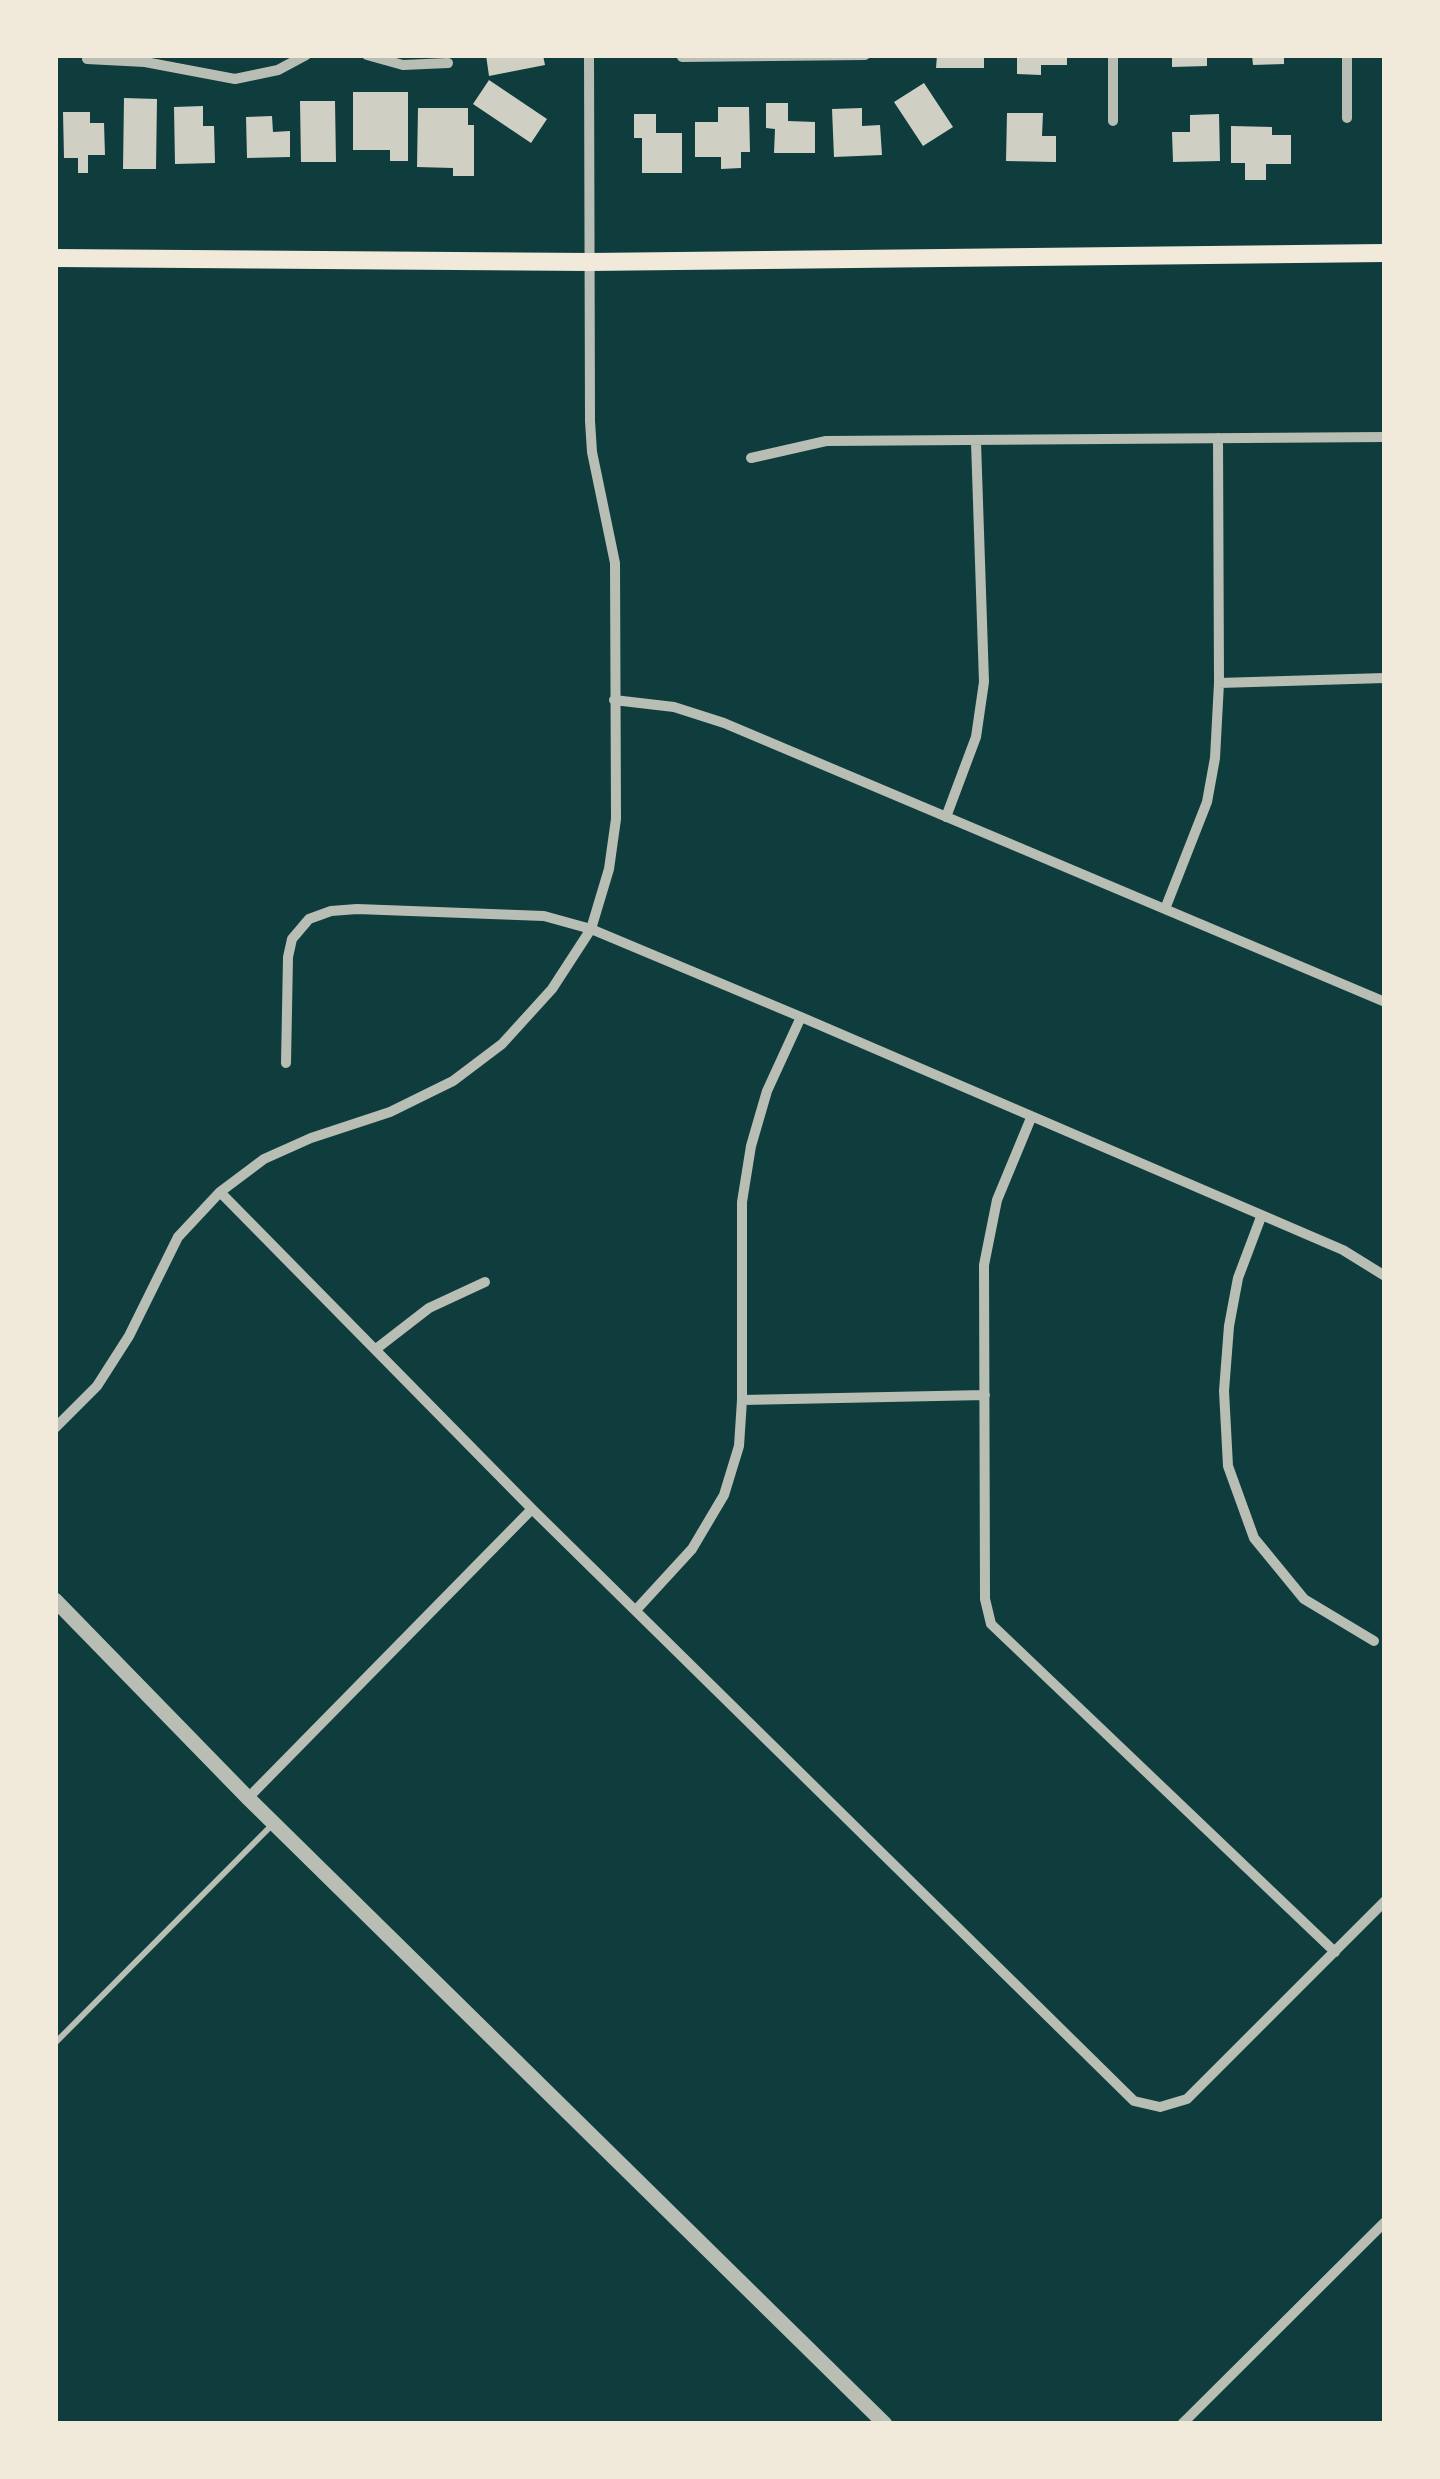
<!DOCTYPE html>
<style>
body{margin:0}
#map{position:relative;width:1440px;height:2479px;overflow:hidden;background:#0f3d3e;font-family:"Libre Baskerville",serif}
canvas{display:block}
.frame{position:absolute;inset:0;border:58px solid #f1e9da;pointer-events:none}
</style>
<div id="map">
<canvas width="1440" height="2479"></canvas>
<div class="frame"></div>
</div>
<script>
const context = document.querySelector('canvas').getContext('2d');
context.lineJoin = 'round';
function fillPath(path, color) {
  context.fillStyle = color;
  context.fill(path, 'evenodd');
}
function toPath(rows) {
  const path = new Path2D();
  for (const r of rows) {
    path.moveTo(r[0], r[1]);
    for (let i = 2; i < r.length; i += 2) path.lineTo(r[i], r[i + 1]);
  }
  return path;
}
function stroke(path, color, width, dash) {
  context.strokeStyle = color;
  context.lineWidth = width;
  context.lineCap = dash ? 'butt' : 'round';
  context.setLineDash(dash || []);
  context.stroke(path);
}
fillPath(toPath([
 [486,55,543,55,545,65,489,76],
 [937,55,984,55,984,68,936,68],
 [1017,55,1067,55,1067,65,1041,65,1041,75,1017,74],
 [1172,55,1207,55,1207,66,1172,67],
 [1252,55,1284,55,1284,64,1253,65],
 [489,80,547,119,531,143,473,104],
 [924,83,953,127,923,146,894,102],
 [353,92,408,92,408,161,390,161,390,150,353,150],
 [124,98,157,99,156,169,123,169],
 [300,101,335,101,336,162,301,162],
 [766,103,788,103,788,121,815,122,815,153,774,153,775,129,766,128],
 [203,106,203,126,214,126,215,163,175,164,174,107],
 [718,107,749,107,750,152,741,152,741,168,721,169,721,157,695,157,695,122,718,122],
 [418,108,468,108,468,125,474,125,474,176,453,176,453,168,417,167],
 [862,108,862,126,880,125,882,155,834,157,832,109],
 [63,112,90,112,90,123,104,123,105,155,88,155,88,173,78,173,78,158,64,158],
 [1007,113,1043,113,1042,136,1056,136,1056,162,1006,161],
 [634,114,656,114,656,133,682,133,682,173,642,173,642,138,634,138],
 [1219,114,1220,161,1173,162,1172,132,1190,132,1190,115],
 [272,116,273,132,290,131,290,157,247,158,246,117],
 [1231,126,1272,127,1272,135,1291,135,1291,164,1266,164,1266,180,1245,180,1245,163,1231,163]
]), '#cfcfc3');
stroke(toPath([
 [55,2043,273,1824]
]), '#b8beb3', 6);
stroke(toPath([
 [367,55,403,65,448,63],
 [1113,55,1113,121],
 [1347,55,1347,118],
 [682,57,865,55],
 [87,59,145,62,235,79,278,70,306,55],
 [751,458,826,441,1385,437],
 [1219,683,1385,678],
 [614,700,674,707,724,723,1385,1002],
 [946,817,976,737,984,682,976,442],
 [1165,909,1207,802,1215,758,1219,683,1218,438],
 [286,1063,288,957,292,939,309,919,331,911,357,909,544,916,591,929,801,1017,1343,1250,1385,1276],
 [1031,1118,997,1200,984,1265,985,1599,991,1624,1335,1952],
 [220,1192,532,1509,1134,2101,1160,2107,1187,2099,1385,1901],
 [1261,1217,1238,1278,1229,1326,1224,1391,1228,1466,1254,1538,1304,1599,1374,1641],
 [376,1349,429,1308,485,1282],
 [742,1400,985,1395],
 [55,1428,97,1386,129,1336,178,1237,220,1192,264,1159,311,1138,390,1112,453,1081,502,1044,552,989,591,929,609,869,616,819,615,563,592,452,590,421,589,55],
 [636,1610,692,1549,724,1495,739,1446,742,1400,742,1202,751,1146,767,1091,801,1017],
 [248,1798,532,1509],
 [1182,2424,1385,2222]
]), '#b8beb3', 10);
stroke(toPath([
 [55,1600,248,1798,885,2424]
]), '#b8beb3', 15);
stroke(toPath([
 [55,258,589,262,1385,253]
]), '#f1e9da', 18);
</script>
